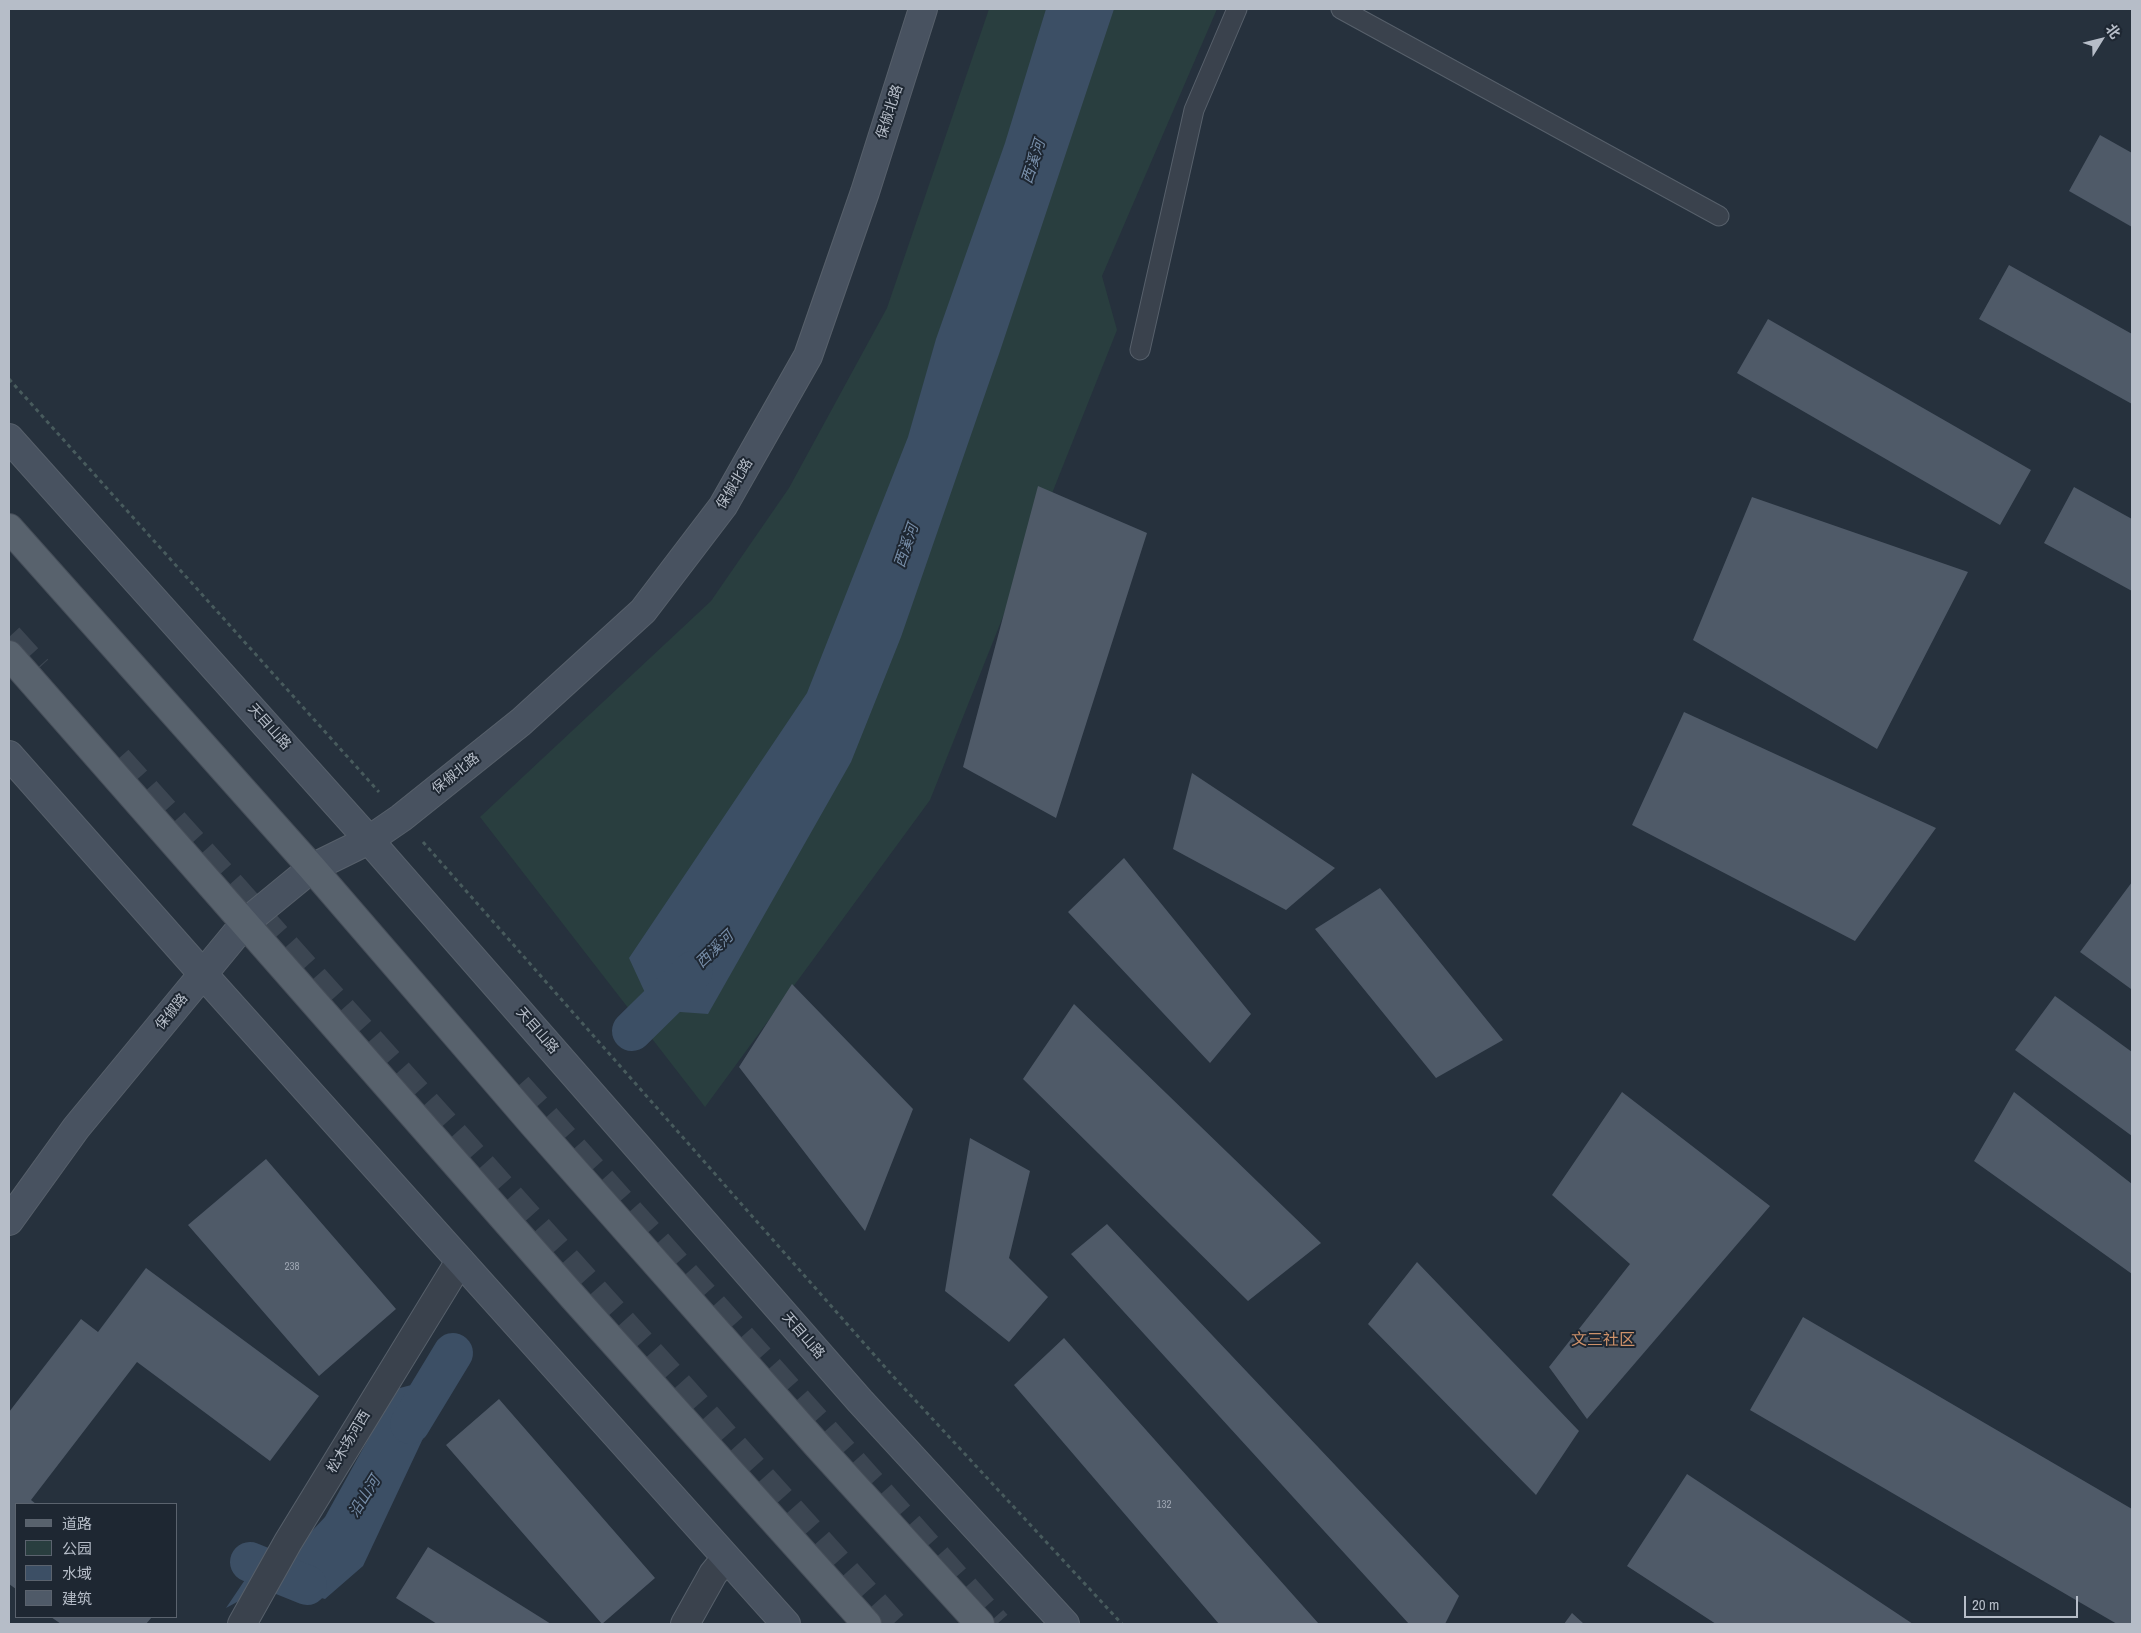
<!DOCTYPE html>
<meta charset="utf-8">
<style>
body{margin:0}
#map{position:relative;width:2141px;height:1633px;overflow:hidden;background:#26313d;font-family:"Archivo Narrow","Noto Sans SC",sans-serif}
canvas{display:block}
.frame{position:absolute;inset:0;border:10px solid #b6bdc8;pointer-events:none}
.legend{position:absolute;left:15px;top:1503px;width:162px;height:115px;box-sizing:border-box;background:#1e2732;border:1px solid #5b636e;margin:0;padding:6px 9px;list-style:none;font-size:15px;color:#b6bdc8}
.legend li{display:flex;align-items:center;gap:10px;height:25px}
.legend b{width:25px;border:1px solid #5b636e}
.north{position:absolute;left:2076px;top:15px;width:50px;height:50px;-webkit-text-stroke:4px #1e2732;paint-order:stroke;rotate:54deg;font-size:14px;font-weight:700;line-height:20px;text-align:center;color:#b6bdc8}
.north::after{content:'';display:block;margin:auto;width:18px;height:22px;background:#b6bdc8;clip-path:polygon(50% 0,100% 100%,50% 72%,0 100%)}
.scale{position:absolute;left:1964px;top:1596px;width:114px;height:22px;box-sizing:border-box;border:2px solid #b6bdc8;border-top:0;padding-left:6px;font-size:15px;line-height:18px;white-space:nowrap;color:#b6bdc8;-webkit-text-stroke:4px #1e2732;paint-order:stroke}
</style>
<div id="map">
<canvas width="2141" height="1633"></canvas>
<div class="frame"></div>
<ul class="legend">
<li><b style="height:6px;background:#58626d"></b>道路</li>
<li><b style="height:14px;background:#293e3f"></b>公园</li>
<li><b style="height:14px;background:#3c4f65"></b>水域</li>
<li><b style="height:14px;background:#4f5a68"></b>建筑</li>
</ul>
<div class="north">北</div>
<div class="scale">20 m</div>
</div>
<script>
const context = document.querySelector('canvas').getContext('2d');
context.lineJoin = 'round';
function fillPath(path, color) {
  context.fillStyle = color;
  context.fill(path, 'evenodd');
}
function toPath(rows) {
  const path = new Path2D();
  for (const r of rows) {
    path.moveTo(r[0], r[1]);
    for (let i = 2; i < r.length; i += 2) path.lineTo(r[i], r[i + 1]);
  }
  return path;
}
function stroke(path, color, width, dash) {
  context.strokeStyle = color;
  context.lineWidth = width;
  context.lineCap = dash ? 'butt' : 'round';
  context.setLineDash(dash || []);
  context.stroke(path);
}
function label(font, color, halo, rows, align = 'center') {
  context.font = font + ' "Archivo Narrow","Noto Sans SC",sans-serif';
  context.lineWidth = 4;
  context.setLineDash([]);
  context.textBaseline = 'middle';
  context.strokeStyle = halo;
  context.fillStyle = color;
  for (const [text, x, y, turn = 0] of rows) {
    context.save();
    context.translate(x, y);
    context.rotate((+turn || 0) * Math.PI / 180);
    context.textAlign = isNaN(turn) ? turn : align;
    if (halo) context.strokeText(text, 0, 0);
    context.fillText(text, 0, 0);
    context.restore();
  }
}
fillPath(toPath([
 [989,9,1217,9,1102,276,1117,330,930,800,705,1107,480,817,711,601,789,488,887,308]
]), '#293e3f');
fillPath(toPath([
 [1046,9,1114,9,999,354,901,637,851,762,708,1014,653,1010,629,958,807,693,908,437,936,339,1005,143],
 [438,1378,434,1415,363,1566,325,1599,270,1584,226,1608,265,1550,296,1548,325,1517,396,1389]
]), '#3c4f65');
stroke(toPath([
 [632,1031,693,971],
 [410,1424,453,1353],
 [250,1562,307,1585]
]), '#3c4f65', 40);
fillPath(toPath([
 [2100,135,2132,153,2132,227,2069,191],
 [2009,265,2132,334,2132,404,1979,319],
 [1768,319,2031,470,2000,525,1737,373],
 [1038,486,1147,533,1056,818,963,767],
 [2074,487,2132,519,2132,591,2044,543],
 [1752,497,1968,572,1877,749,1693,640],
 [1684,712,1936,828,1855,941,1632,825],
 [1192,773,1335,868,1286,910,1173,849],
 [1124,858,1251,1014,1210,1063,1068,912],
 [2132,882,2132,988,2131,989,2080,952],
 [1380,888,1503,1040,1436,1078,1315,929],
 [792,984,913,1109,865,1231,739,1067],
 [2055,996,2132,1052,2132,1136,2015,1050],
 [1074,1004,1321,1243,1248,1301,1023,1079],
 [1622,1092,1770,1206,1587,1419,1549,1367,1630,1264,1552,1195],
 [2014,1092,2132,1184,2132,1274,1974,1161],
 [970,1138,1030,1171,1009,1258,1048,1297,1009,1342,945,1291],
 [266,1159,396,1309,319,1376,188,1225],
 [1107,1224,1459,1596,1445,1624,1409,1624,1071,1254],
 [1417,1262,1579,1431,1536,1495,1368,1324],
 [146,1268,319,1396,270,1461,137,1362,31,1500,36,1504,16,1504,16,1589,9,1584,9,1412,81,1319,98,1332],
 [1803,1317,2132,1509,2132,1624,2117,1624,1750,1410],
 [1064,1338,1319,1624,1219,1624,1014,1385],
 [499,1399,655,1578,602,1624,446,1445],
 [1687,1474,1913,1624,1716,1624,1627,1566],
 [428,1547,551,1624,437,1624,396,1598],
 [1572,1613,1584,1624,1564,1624],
 [51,1617,152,1617,146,1624,61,1624]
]), '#4f5a68');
stroke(toPath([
 [9,637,38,669],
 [118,759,893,1624],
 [518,1086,997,1624]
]), '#3c4652', 28, [28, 14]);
const service = toPath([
 [1341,9,1719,216],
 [1140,350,1194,110,1237,9]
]);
const minor = toPath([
 [242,1624,288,1542,460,1261],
 [685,1624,713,1574,726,1558]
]);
const secondary = toPath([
 [9,438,369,840,860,1401,1065,1624],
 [9,755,202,973,786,1624],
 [9,1221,76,1128,245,923,312,868,369,840,401,818,521,722,643,611,723,506,808,356,865,192,923,9]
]);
const primary = toPath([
 [9,528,312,868,533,1124,817,1445,980,1624],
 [9,655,574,1298,867,1624]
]);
stroke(service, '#57606b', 21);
stroke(minor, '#57606b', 30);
stroke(secondary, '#57606b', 30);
stroke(primary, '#464e59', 30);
stroke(toPath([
 [9,379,379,792],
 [423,842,891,1374,1122,1624]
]), '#485b5d', 3, [4, 4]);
stroke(service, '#3a424d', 19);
stroke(minor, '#3a424d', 28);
stroke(secondary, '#485260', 28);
stroke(primary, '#58626d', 28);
label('11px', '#9ca4b0', null, [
 ["238",292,1267],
 ["132",1164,1505]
]);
label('14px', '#b6bdc8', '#1e2732', [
 ["保俶北路",890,112,-72],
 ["保俶北路",735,484,-59],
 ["天目山路",269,727,48],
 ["保俶北路",456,774,-39],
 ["保俶路",172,1012,-51],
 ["天目山路",537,1031,49],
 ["天目山路",803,1336,49],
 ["松木场河西",349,1442,-59]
]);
label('italic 15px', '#788faa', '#1e2732', [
 ["西溪河",1034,162,-72],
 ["西溪河",907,546,-71],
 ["西溪河",715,950,-44],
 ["沿山河",365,1497,-58]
]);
label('16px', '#cf926a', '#1e2732', [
 ["文三社区",1603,1341]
]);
</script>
